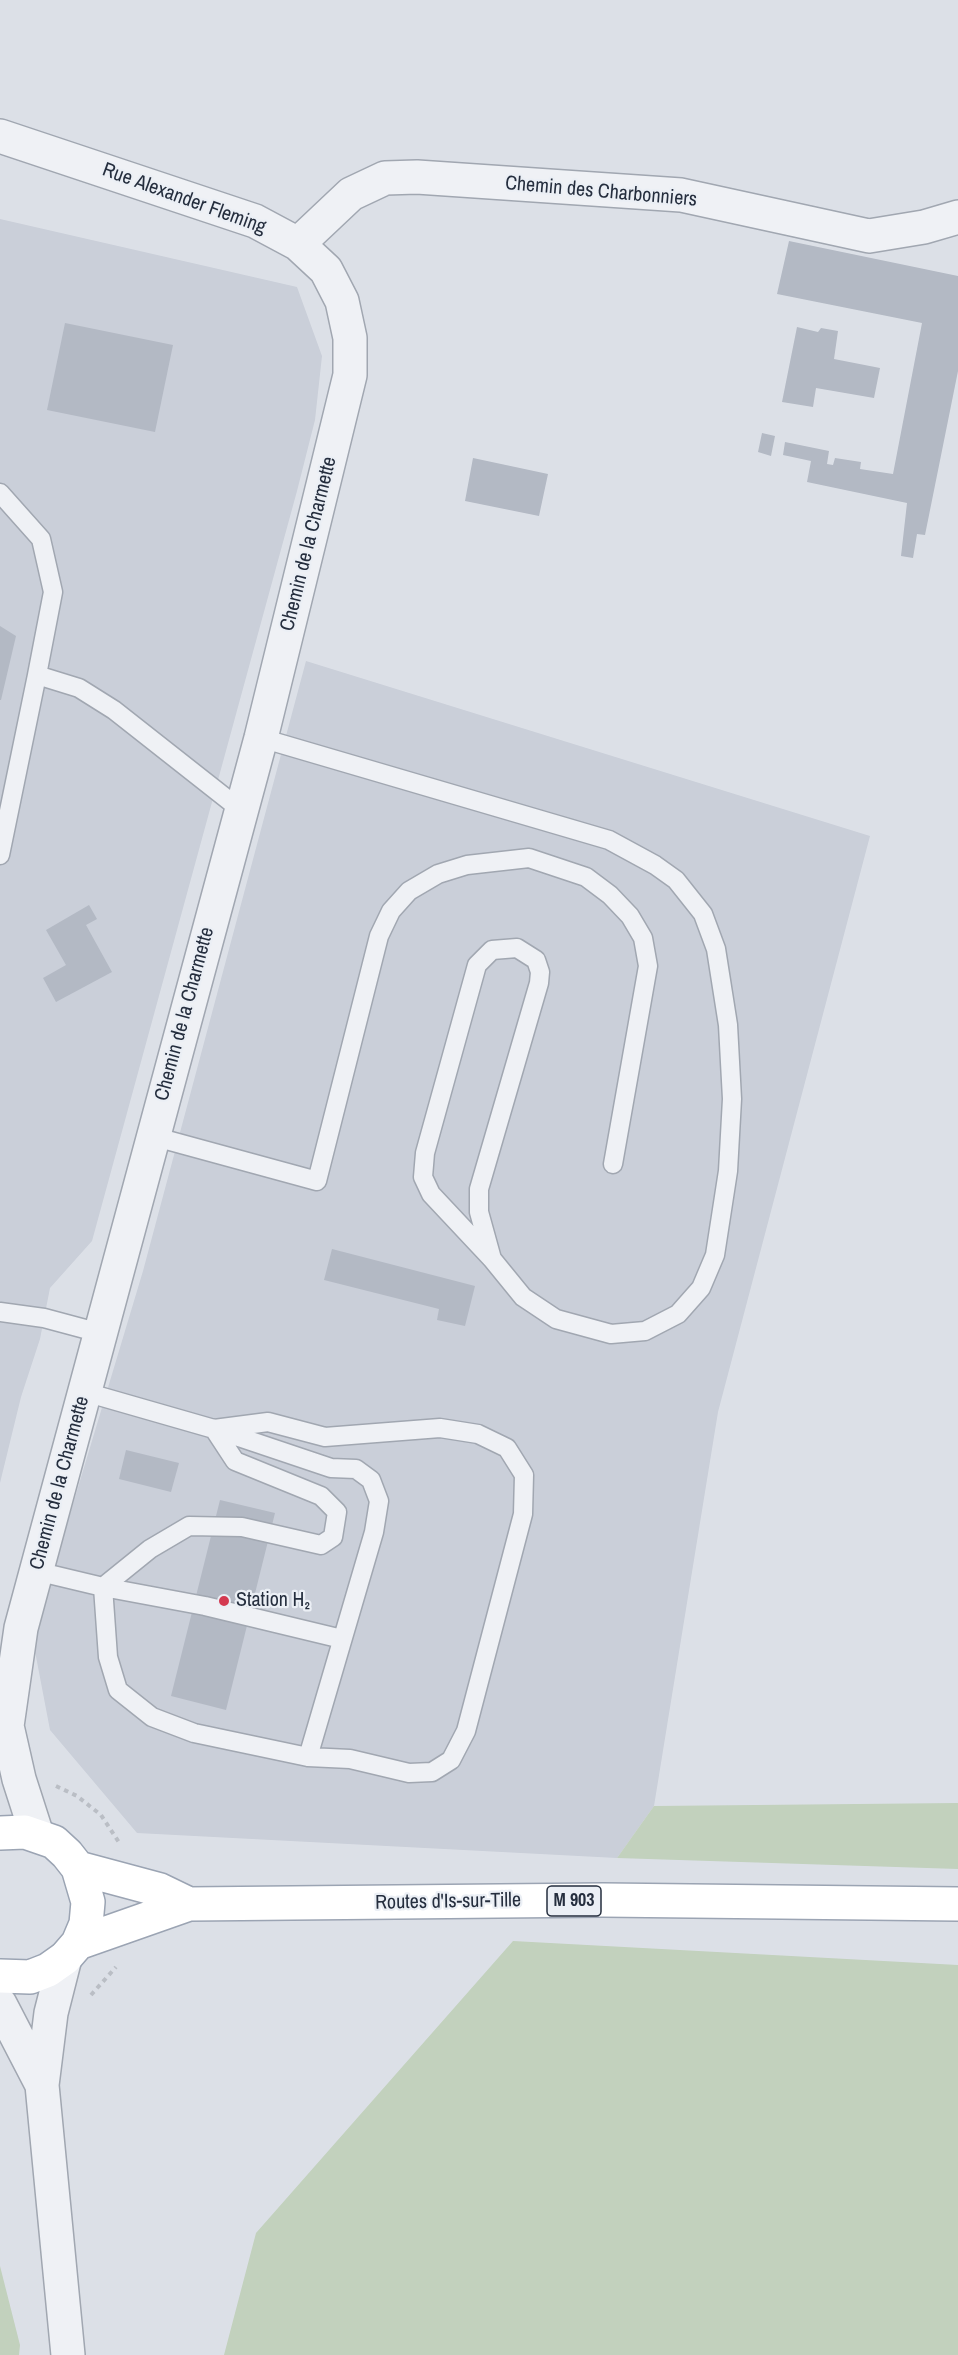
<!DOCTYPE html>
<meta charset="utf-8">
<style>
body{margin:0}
canvas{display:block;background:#dce0e7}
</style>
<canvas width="958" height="2355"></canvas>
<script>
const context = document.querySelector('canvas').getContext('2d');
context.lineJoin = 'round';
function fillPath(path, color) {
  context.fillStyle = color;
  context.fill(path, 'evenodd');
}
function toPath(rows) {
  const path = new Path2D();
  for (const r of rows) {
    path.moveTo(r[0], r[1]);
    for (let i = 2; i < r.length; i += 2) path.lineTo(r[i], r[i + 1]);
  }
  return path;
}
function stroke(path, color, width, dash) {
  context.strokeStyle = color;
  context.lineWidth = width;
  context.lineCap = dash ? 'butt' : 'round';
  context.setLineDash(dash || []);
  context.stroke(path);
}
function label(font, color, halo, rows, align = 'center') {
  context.font = font + ' "Archivo Narrow",sans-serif';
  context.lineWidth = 4.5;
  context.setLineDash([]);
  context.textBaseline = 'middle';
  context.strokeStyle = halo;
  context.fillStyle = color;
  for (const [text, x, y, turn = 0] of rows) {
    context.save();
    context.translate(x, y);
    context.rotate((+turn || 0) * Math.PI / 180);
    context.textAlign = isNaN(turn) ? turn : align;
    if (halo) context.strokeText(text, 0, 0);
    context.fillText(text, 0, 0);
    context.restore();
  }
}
fillPath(toPath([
 [0,219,297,287,322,356,315,420,297,491,92,1241,50,1288,40,1339,21,1397,0,1483],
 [306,661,870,836,718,1412,654,1806,617,1858,137,1833,50,1730,34,1646,64,1534,143,1271]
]), '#cacfd9');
fillPath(toPath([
 [958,1803,958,1869,617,1858,654,1806],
 [513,1941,958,1965,958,2355,224,2355,256,2233],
 [0,2266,20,2345,19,2355,0,2355]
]), '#c2d1bd');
fillPath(toPath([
 [789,241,958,276,958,371,925,535,917,534,913,558,901,556,907,503,807,482,811,461,783,455,785,442,829,451,827,464,833,465,835,458,861,462,860,469,893,474,922,323,777,294],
 [65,323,173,345,155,432,47,410],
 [797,327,818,332,821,328,838,331,834,359,880,368,874,398,816,388,813,407,782,402],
 [762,433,775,436,771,456,758,452],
 [473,458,548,474,539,516,465,501],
 [0,626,16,636,1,700,0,700],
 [89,905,97,919,86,925,112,972,56,1002,43,978,66,965,46,930],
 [332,1249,475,1286,465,1326,437,1320,439,1309,324,1280],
 [126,1450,179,1463,171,1492,119,1479],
 [220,1500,275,1513,226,1710,171,1696]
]), '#b3b9c4');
const service = toPath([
 [0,493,41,539,53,592,37,675,79,688,114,710,241,810],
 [261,738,609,840,655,865,676,880,703,914,716,949,728,1025,732,1099,728,1171,715,1255,701,1288,678,1314,645,1331,611,1334,556,1319,523,1297,492,1259,431,1194,423,1177,425,1153,477,965,492,950,517,948,536,960,540,972,539,983,479,1189,479,1212,492,1259],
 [0,855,37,675],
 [152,1136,317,1181,379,936,391,911,409,891,438,874,467,865,529,858,586,877,610,895,630,916,643,938,648,966,613,1164],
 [0,1312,44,1318,100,1333],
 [218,1430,331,1468,356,1469,371,1480,379,1501,374,1532,308,1757],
 [36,1571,103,1587,108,1657,118,1690,152,1717,194,1733,308,1757,350,1759,409,1773,432,1772,451,1760,466,1731,523,1514,524,1475,507,1448,478,1434,440,1428,325,1437,268,1422,214,1429,85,1392],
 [103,1587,150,1549,189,1526,242,1527,321,1545,333,1537,337,1512,321,1496,235,1461,214,1429],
 [103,1587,205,1606,342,1639]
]);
const minor = toPath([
 [0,136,255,221,298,244,326,270,342,301,350,338,350,375,261,738,21,1628,7,1726,0,1740],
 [298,244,351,194,385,178,417,177,681,195,869,236,924,227,958,217],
 [7,1726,19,1779,37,1835],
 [65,1958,51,2013,42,2085,68,2355],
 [0,2004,42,2085]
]);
const primary = toPath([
 [0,1833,25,1832,54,1842,67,1854,78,1868,88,1902,86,1924,78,1943,65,1958,48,1970,30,1977,0,1976],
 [78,1868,160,1890,189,1904],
 [78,1943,189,1904,603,1900,958,1904]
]);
stroke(service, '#a1a7b1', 21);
stroke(minor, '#a1a7b1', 36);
stroke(primary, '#9ba4b3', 36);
stroke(toPath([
 [56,1786,77,1796,101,1815,120,1844],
 [91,1995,116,1967]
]), '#babec5', 4, [4.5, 4.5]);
stroke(service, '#eff1f5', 18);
stroke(minor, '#eff1f5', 33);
stroke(primary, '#fff', 33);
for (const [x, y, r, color] of [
 [224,1601,6,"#d43950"]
]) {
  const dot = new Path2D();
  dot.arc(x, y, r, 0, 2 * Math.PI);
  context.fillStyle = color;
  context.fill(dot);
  stroke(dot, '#ebeff5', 2);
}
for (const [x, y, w] of [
 [574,1901,54]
]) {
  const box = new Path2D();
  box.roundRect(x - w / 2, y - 15, w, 30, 4.5);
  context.fillStyle = '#ebeff5';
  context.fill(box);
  stroke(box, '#252e3e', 1.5);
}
label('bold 18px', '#252e3e', null, [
 ["M 903",574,1901]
]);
label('20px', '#252e3e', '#ebeff5', [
 ["Chemin des Charbonniers",601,192,5],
 ["Rue Alexander Fleming",184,199,20],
 ["Chemin de la Charmette",309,544,-76],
 ["Chemin de la Charmette",185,1014,-75],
 ["Chemin de la Charmette",60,1483,-75],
 ["Routes d'Is-sur-Tille",448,1902,-1]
]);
label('20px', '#252e3e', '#ebeff5', [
 ["Station H₂",236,1601]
], 'left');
</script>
